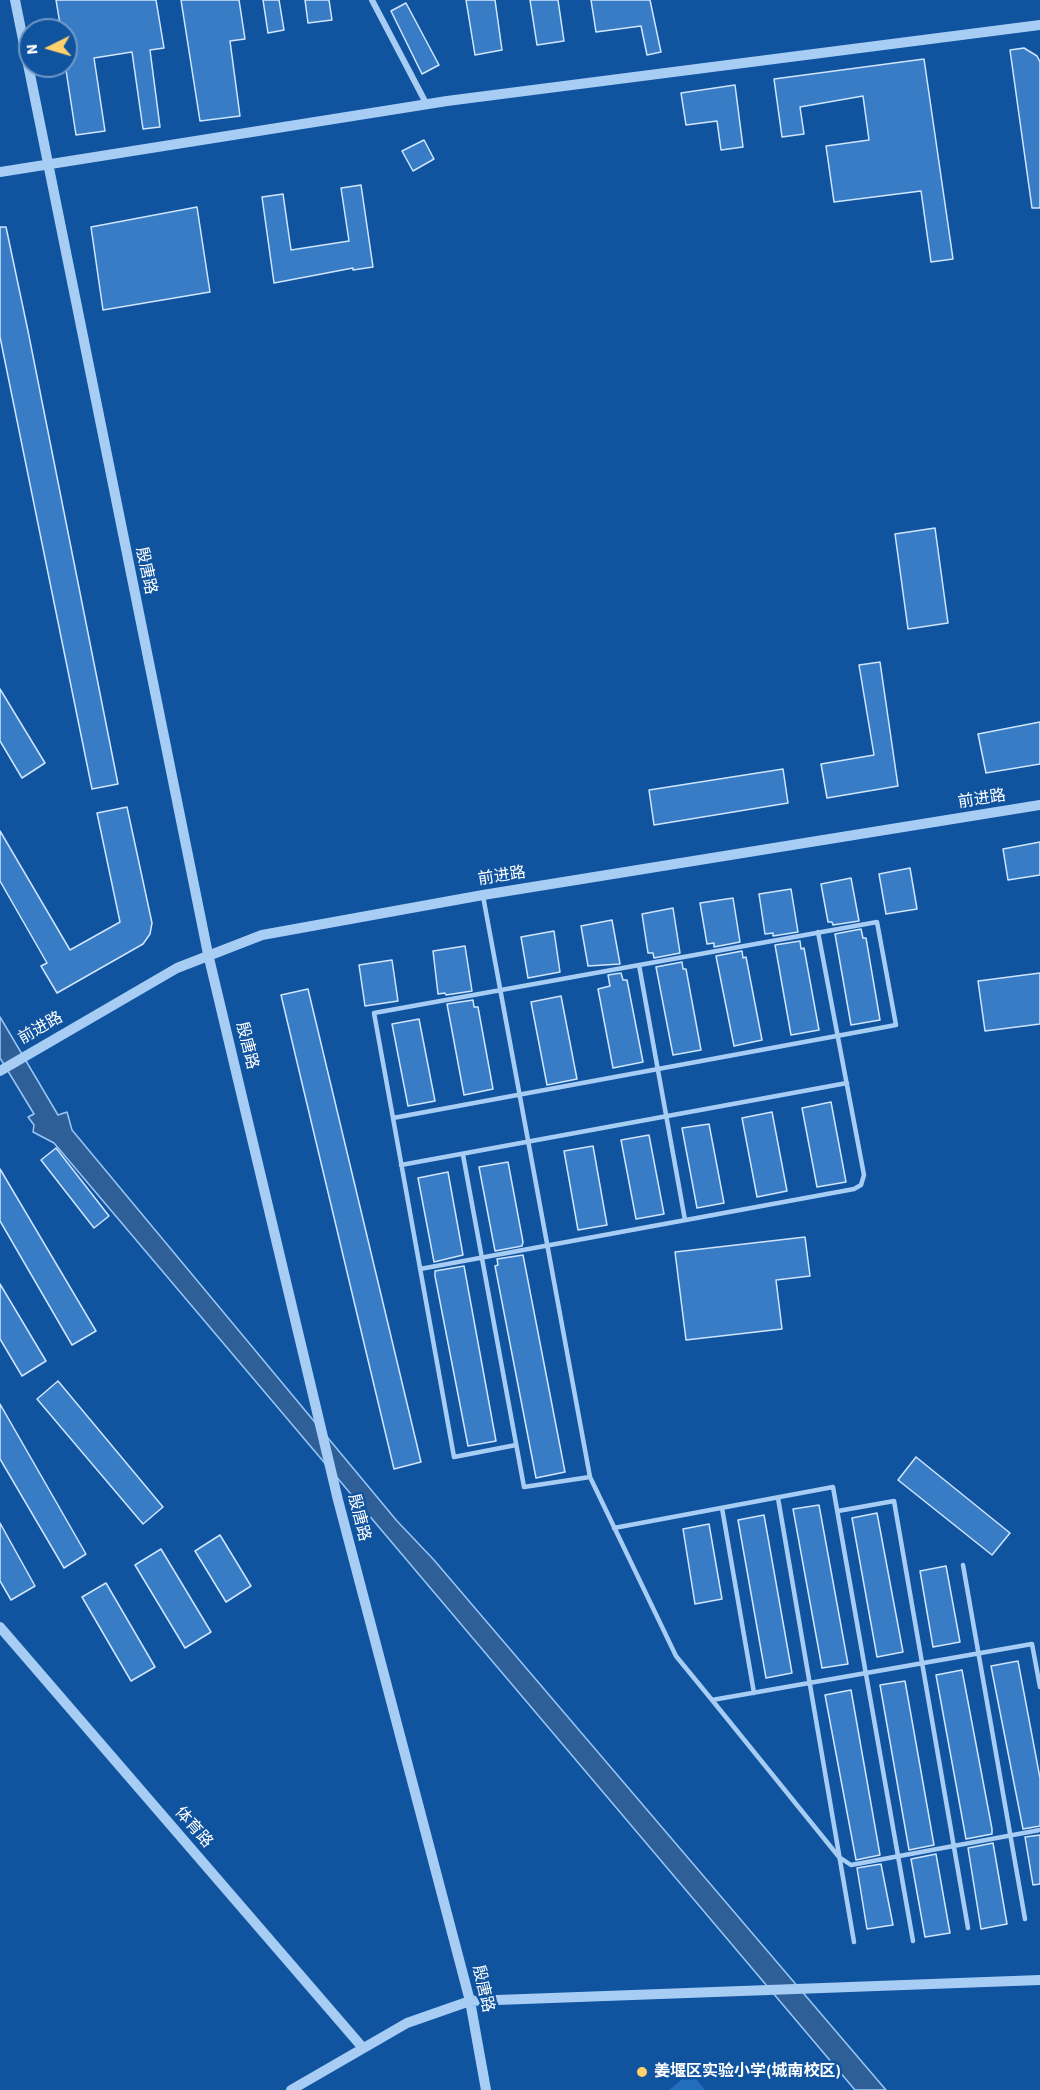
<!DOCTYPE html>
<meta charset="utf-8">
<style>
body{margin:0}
#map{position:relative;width:1040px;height:2090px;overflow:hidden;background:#10539f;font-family:"Source Sans 3",sans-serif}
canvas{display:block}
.north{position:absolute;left:18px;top:18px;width:60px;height:60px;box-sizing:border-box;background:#10539f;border:2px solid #7098c5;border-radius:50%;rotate:265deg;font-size:16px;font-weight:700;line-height:24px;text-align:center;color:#fff}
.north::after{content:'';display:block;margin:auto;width:21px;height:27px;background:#ffd06b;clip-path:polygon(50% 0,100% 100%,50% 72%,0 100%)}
</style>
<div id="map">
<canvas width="1040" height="2090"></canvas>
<div class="north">N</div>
</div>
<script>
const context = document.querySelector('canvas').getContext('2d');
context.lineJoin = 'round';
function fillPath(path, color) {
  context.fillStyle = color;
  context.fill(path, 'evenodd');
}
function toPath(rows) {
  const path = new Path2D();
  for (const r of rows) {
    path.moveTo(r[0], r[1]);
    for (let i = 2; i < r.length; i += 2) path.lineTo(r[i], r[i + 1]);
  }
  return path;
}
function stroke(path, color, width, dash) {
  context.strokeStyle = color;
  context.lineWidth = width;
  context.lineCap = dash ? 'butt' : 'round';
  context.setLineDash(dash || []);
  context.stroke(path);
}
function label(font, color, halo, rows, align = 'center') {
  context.font = font + ' "Source Sans 3","Noto Sans SC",sans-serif';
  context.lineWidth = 5;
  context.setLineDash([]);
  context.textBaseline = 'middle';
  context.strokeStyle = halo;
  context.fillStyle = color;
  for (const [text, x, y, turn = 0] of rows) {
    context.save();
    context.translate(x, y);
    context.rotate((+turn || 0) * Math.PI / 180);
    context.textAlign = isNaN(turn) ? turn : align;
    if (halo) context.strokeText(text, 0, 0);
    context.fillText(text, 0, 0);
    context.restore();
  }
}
fillPath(toPath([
 [691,2072,705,2090,669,2090]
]), '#236dbd');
const water = toPath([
 [0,1017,58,1115,67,1112,72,1130,397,1521,434,1560,886,2090,855,2090,54,1143,33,1132,34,1125,28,1117,34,1114,0,1058,0,1017]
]);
fillPath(water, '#2f5f97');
stroke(water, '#99c8f8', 1.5);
const building = toPath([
 [56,0,156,0,164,48,150,50,160,127,143,129,132,52,94,58,105,131,76,135,66,70,66,30,61,30,56,0],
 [181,0,239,0,245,39,230,41,240,116,200,121,181,0],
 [263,0,279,0,284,30,268,33,263,0],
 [305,0,329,0,332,20,308,23,305,0],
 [466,0,495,0,502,50,475,55,466,0],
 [530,0,558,0,564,41,537,45,530,0],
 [591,0,650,0,661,52,647,55,641,26,596,32,591,0],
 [406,3,439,65,422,74,391,11,406,3],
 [1024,48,1037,56,1040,62,1040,208,1032,208,1010,50,1024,48],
 [924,59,953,259,931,262,921,191,834,202,826,146,869,140,863,96,800,107,804,134,782,137,774,79,924,59],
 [735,85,743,147,721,150,717,121,686,125,681,93,735,85],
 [424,140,434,159,413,171,402,151,424,140],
 [361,185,373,267,353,270,353,268,274,283,262,197,283,194,291,250,349,241,341,188,361,185],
 [197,207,210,292,103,310,91,227,197,207],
 [0,227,6,227,28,331,118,784,92,789,0,337,0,227],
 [935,528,948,623,908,629,895,534,935,528],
 [880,662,898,786,827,798,821,764,874,755,859,665,880,662],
 [0,689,45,763,22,778,0,741,0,689],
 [1040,722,1040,764,986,773,978,734,1040,722],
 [783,769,788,803,654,825,649,790,783,769],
 [127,807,152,923,150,934,143,944,57,993,41,966,47,963,0,881,0,831,70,950,120,922,97,813,127,807],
 [1040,842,1040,875,1008,880,1003,849,1040,842],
 [910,868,917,909,886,914,879,874,910,868],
 [851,878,859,921,833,925,832,922,828,922,821,884,851,878],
 [791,889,798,932,773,936,773,933,765,934,759,894,791,889],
 [733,898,740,942,714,947,714,943,707,944,700,903,733,898],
 [673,908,680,953,654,958,653,953,648,953,642,914,673,908],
 [612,920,620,964,588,966,581,926,612,920],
 [861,929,863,938,866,938,880,1020,851,1025,835,934,861,929],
 [554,931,560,972,528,978,521,937,554,931],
 [800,941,801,949,804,948,819,1030,791,1035,775,945,800,941],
 [465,946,472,991,446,995,445,993,438,994,433,951,465,946],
 [742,951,743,958,746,957,762,1040,734,1046,716,956,742,951],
 [392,960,398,1001,365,1006,359,965,392,960],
 [682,962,683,969,686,969,701,1050,673,1055,656,967,682,962],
 [621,973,623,980,627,980,643,1062,613,1068,598,989,610,986,608,975,621,973],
 [1040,973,1040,1024,985,1031,978,981,1040,973],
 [308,989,421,1462,394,1469,281,995,308,989],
 [561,996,577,1079,547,1085,531,1002,561,996],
 [473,1000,474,1007,478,1007,493,1089,464,1095,447,1004,473,1000],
 [419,1019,435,1101,408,1106,392,1024,419,1019],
 [831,1102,846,1182,817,1187,802,1108,831,1102],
 [772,1112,787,1191,757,1197,742,1118,772,1112],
 [709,1124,724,1203,697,1208,682,1128,709,1124],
 [649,1135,664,1214,636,1219,621,1140,649,1135],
 [593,1146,607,1225,578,1230,564,1151,593,1146],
 [56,1148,109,1216,94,1228,41,1160,56,1148],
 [508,1162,523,1242,522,1246,495,1251,479,1167,508,1162],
 [0,1169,96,1331,72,1345,0,1221,0,1169],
 [448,1172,463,1255,434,1262,418,1178,448,1172],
 [805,1237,810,1276,776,1280,782,1329,686,1340,675,1252,805,1237],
 [523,1255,565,1472,536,1478,495,1266,498,1265,497,1259,523,1255],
 [464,1266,496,1441,468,1446,435,1276,435,1271,464,1266],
 [0,1284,46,1361,22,1376,0,1339,0,1284],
 [58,1381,163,1507,143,1524,37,1399,58,1381],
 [0,1404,86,1554,64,1568,0,1459,0,1404],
 [916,1457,1010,1533,992,1555,898,1480,916,1457],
 [819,1505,848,1664,822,1668,793,1509,819,1505],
 [877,1513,903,1652,877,1657,852,1518,877,1513],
 [764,1515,792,1673,766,1678,738,1520,764,1515],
 [0,1523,35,1586,11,1600,0,1581,0,1523],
 [709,1524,722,1599,695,1604,683,1529,709,1524],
 [220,1535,251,1586,226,1602,195,1551,220,1535],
 [161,1549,211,1632,185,1648,135,1565,161,1549],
 [946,1566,960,1642,933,1647,920,1571,946,1566],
 [106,1583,155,1667,131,1681,82,1597,106,1583],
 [1018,1661,1040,1778,1040,1826,1023,1829,991,1666,1018,1661],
 [962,1670,992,1829,992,1834,966,1839,936,1675,962,1670],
 [905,1681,934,1845,909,1850,880,1685,905,1681],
 [851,1690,880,1855,856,1860,825,1695,851,1690],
 [1040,1835,1040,1884,1033,1885,1025,1837,1040,1835],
 [993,1843,1007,1924,981,1929,968,1848,993,1843],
 [936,1854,950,1933,925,1937,911,1859,936,1854],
 [881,1864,893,1925,867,1929,857,1868,881,1864]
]);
fillPath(building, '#397cc6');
stroke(building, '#d0e6fe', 1.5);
stroke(toPath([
 [483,896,590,1477,676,1656,712,1700,1032,1644,1040,1687],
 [639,965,685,1220],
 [393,1118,896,1025,877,922,374,1013,393,1118,454,1457,516,1445],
 [463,1155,524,1487,590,1477],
 [401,1165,847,1083],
 [420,1269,854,1189,861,1185,864,1175,818,932],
 [778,1498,854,1942],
 [722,1508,754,1693],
 [838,1511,894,1501,968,1928],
 [614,1528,833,1487,913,1941],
 [963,1565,1025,1919],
 [712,1700,839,1857,851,1865,1040,1830]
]), '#a7cdf5', 4.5);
stroke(toPath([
 [372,0,427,105]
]), '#a7cdf5', 6);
stroke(toPath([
 [15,0,208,954,338,1500,470,2001,486,2090],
 [0,172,447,101,1040,25],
 [0,1071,177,968,262,935,483,895,1040,805],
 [0,1627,363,2048],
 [291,2090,407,2023,470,2001,1040,1980]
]), '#a7cdf5', 10);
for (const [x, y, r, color] of [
 [642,2072,6,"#ffd06b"]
]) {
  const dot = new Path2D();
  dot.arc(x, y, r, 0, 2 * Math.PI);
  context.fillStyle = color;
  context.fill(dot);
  stroke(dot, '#10539f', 2);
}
label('16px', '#fff', '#10539f', [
 ["殷唐路",145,571,78],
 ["前进路",982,800,-9],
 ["前进路",502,877,-9],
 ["前进路",41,1029,-30],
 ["殷唐路",246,1046,76],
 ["殷唐路",358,1518,76],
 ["体育路",193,1828,49],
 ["殷唐路",482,1989,77]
]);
label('bold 16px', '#fff', '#10539f', [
 ["姜堰区实验小学(城南校区)",654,2072]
], 'left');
</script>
